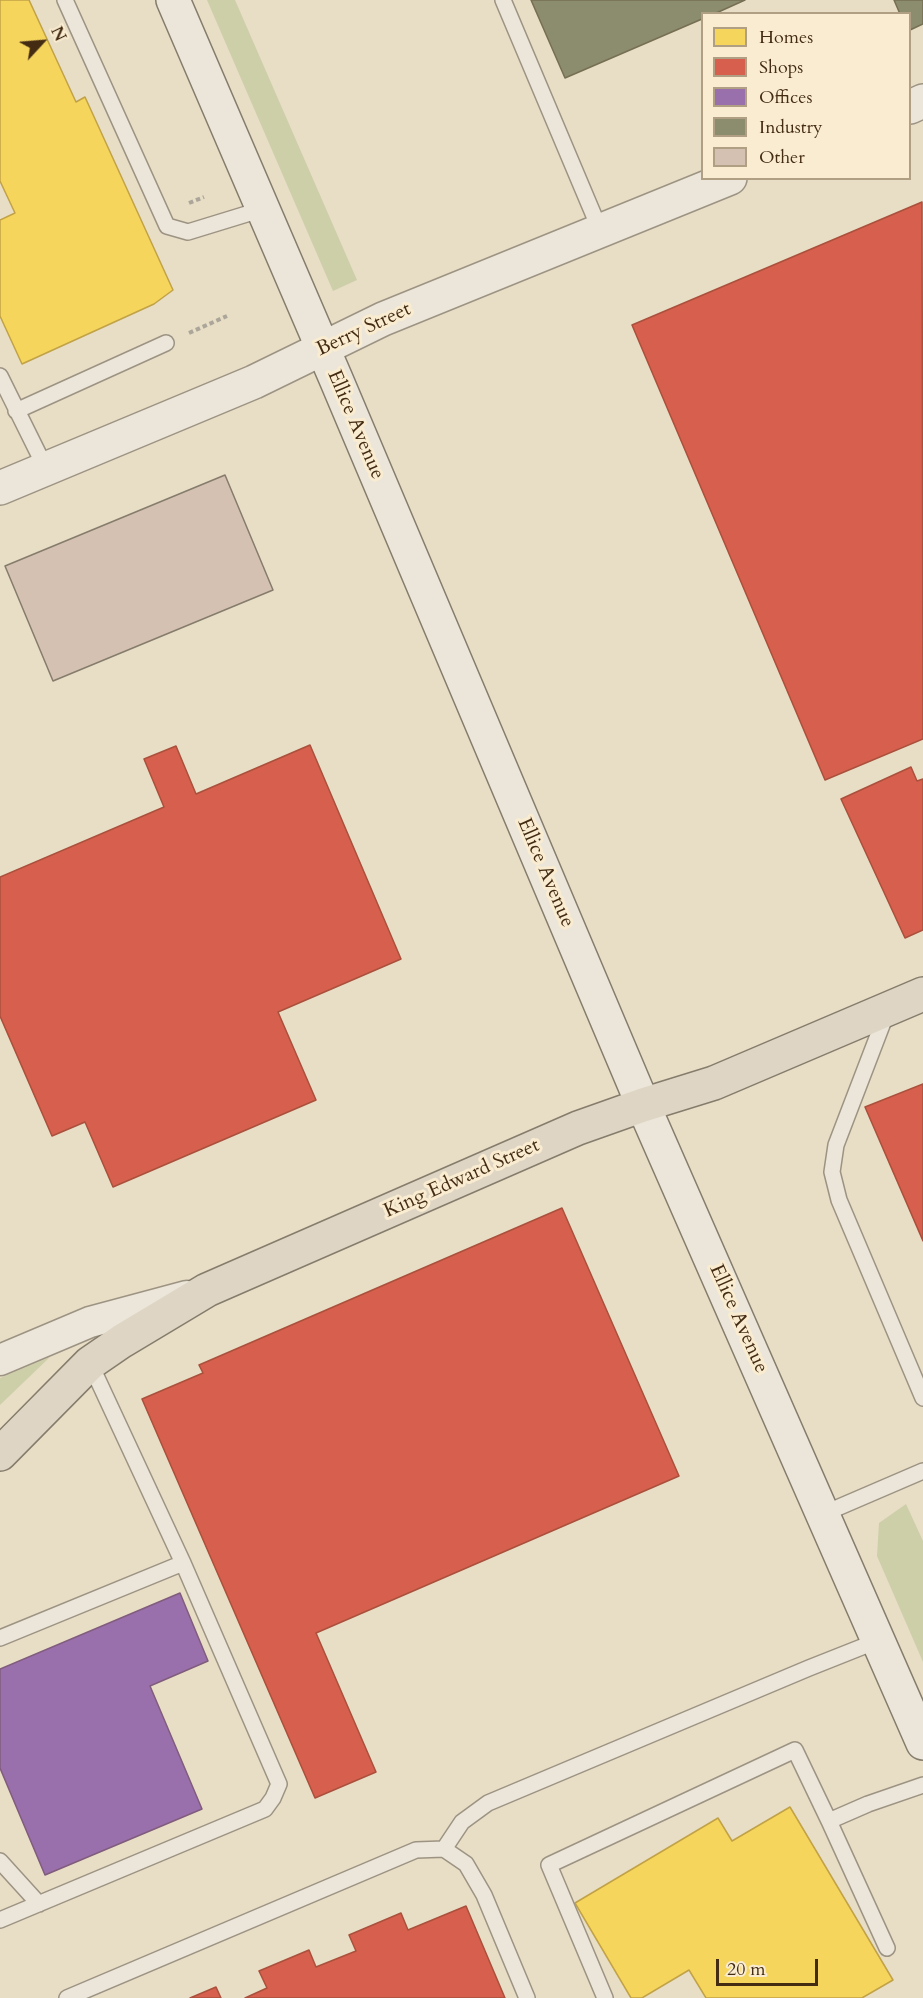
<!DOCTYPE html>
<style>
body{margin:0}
#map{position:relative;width:923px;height:1998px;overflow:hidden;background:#e8ddc5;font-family:Cardo,serif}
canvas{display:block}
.legend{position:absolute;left:701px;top:12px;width:210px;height:168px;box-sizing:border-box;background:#f9ecd0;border:2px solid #b19f84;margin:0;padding:8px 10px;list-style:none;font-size:18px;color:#442c13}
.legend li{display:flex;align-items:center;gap:12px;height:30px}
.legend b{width:30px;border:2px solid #b19f84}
.north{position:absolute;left:12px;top:12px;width:60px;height:60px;-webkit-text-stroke:4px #f9ecd0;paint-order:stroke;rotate:64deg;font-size:16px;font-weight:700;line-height:24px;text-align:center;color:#442c13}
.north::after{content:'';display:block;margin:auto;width:21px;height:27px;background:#442c13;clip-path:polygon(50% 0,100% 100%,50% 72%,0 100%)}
.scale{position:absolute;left:716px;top:1959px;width:102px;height:27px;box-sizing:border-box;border:3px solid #442c13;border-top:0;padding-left:8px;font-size:18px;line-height:21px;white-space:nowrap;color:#442c13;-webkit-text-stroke:4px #f9ecd0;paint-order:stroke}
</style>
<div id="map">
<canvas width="923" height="1998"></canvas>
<ul class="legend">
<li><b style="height:16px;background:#f6d55c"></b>Homes</li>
<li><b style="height:16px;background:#d6604d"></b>Shops</li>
<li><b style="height:16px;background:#9970ab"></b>Offices</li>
<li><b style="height:16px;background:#8c8c6e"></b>Industry</li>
<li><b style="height:16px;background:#d4c1b1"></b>Other</li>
</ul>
<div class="north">N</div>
<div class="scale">20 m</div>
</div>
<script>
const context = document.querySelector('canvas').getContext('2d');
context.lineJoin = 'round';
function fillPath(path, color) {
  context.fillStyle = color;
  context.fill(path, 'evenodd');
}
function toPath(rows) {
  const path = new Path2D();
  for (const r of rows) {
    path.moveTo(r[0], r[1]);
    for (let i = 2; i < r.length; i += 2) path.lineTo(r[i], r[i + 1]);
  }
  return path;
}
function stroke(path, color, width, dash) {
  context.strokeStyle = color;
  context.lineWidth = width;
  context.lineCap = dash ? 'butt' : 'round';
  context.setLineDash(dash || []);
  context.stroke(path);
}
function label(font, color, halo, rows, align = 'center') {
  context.font = font + ' Cardo,serif';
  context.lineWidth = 6;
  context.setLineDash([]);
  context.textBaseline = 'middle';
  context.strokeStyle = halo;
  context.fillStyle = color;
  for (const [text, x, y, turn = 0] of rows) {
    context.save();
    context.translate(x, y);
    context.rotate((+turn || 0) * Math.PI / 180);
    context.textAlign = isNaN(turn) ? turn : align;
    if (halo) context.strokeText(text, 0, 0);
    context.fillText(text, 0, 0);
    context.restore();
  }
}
fillPath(toPath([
 [207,0,235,0,357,280,333,291],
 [50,1357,0,1405,0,1378],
 [906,1504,923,1541,923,1662,877,1556,879,1523]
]), '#cdcfa9');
const homes = toPath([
 [0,0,29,0,76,102,85,97,173,290,154,304,22,364,0,316,0,220,15,213,0,181,0,0],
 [790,1807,893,1980,862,1998,706,1998,689,1970,642,1998,631,1998,575,1903,718,1818,732,1841,790,1807]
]);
fillPath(homes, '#f6d55c');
stroke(homes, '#c1a246', 1.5);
const shops = toPath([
 [922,202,923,739,825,780,632,325,922,202],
 [310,745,401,959,278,1012,316,1100,113,1187,85,1122,52,1136,0,1016,0,877,164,807,144,759,176,746,196,794,310,745],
 [911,767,917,781,923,779,923,930,905,938,841,799,911,767],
 [923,1084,923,1241,865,1107,923,1084],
 [562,1208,679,1476,316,1633,376,1772,315,1798,142,1399,203,1373,199,1365,562,1208],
 [466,1906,505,1998,245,1998,267,1988,259,1971,309,1950,316,1967,356,1951,349,1935,401,1913,408,1930,466,1906],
 [216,1987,221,1998,190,1998,216,1987]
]);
fillPath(shops, '#d6604d');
stroke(shops, '#aa503c', 1.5);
const offices = toPath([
 [180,1593,208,1661,150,1686,202,1809,45,1875,0,1768,0,1669,180,1593]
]);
fillPath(offices, '#9970ab');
stroke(offices, '#805c7d', 1.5);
const industry = toPath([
 [531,0,745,0,714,14,702,14,702,19,565,78,531,0],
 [894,0,923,0,923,24,910,30,910,14,900,14,894,0]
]);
fillPath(industry, '#8c8c6e');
stroke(industry, '#766f53', 1.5);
const building = toPath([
 [225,475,273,590,53,681,5,566,225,475]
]);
fillPath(building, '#d4c1b1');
stroke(building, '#857c6c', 1.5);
const service = toPath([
 [65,0,167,226,188,232,263,209],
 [503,0,600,230],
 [0,376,46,469],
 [16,411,166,343],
 [887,1012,836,1145,832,1172,839,1200,923,1398],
 [823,1514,923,1471],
 [0,1638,183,1563],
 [829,1821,887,1948],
 [444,1849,462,1822,488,1803,809,1668,877,1641],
 [0,1861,39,1904],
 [0,1920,265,1809,273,1798,279,1784,183,1563,90,1363],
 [67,1998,416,1850,444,1849,466,1864,484,1895,527,1998],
 [605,1998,549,1865,795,1750,829,1821,868,1804,923,1785]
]);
const minor = toPath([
 [0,1360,90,1322,187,1296]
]);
const tertiary = toPath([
 [910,107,923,101],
 [0,488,254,382,383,319,730,178]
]);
const secondary = toPath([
 [173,0,336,379,643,1105,923,1743]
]);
const primary = toPath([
 [0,1454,90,1363,122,1341,207,1290,578,1128,643,1105,714,1083,923,994]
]);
stroke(service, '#9d9383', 18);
stroke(minor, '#9d9383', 33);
stroke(tertiary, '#9d9383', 36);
stroke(secondary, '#857c6c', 36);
stroke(primary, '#857c6c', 36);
stroke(toPath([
 [189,203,204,197],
 [189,333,227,316]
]), '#aca69a', 4, [4.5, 3]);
stroke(service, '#ebe6d9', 15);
stroke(minor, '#ebe6d9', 30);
stroke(tertiary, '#ebe6d9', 33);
stroke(secondary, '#ebe6d9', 33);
stroke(primary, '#dfd5c4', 33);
label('20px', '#442c13', '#f9ecd0', [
 ["Berry Street",364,330,-25],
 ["Ellice Avenue",355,425,67],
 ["Ellice Avenue",545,873,67],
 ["King Edward Street",462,1179,-24],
 ["Ellice Avenue",738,1319,66]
]);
</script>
